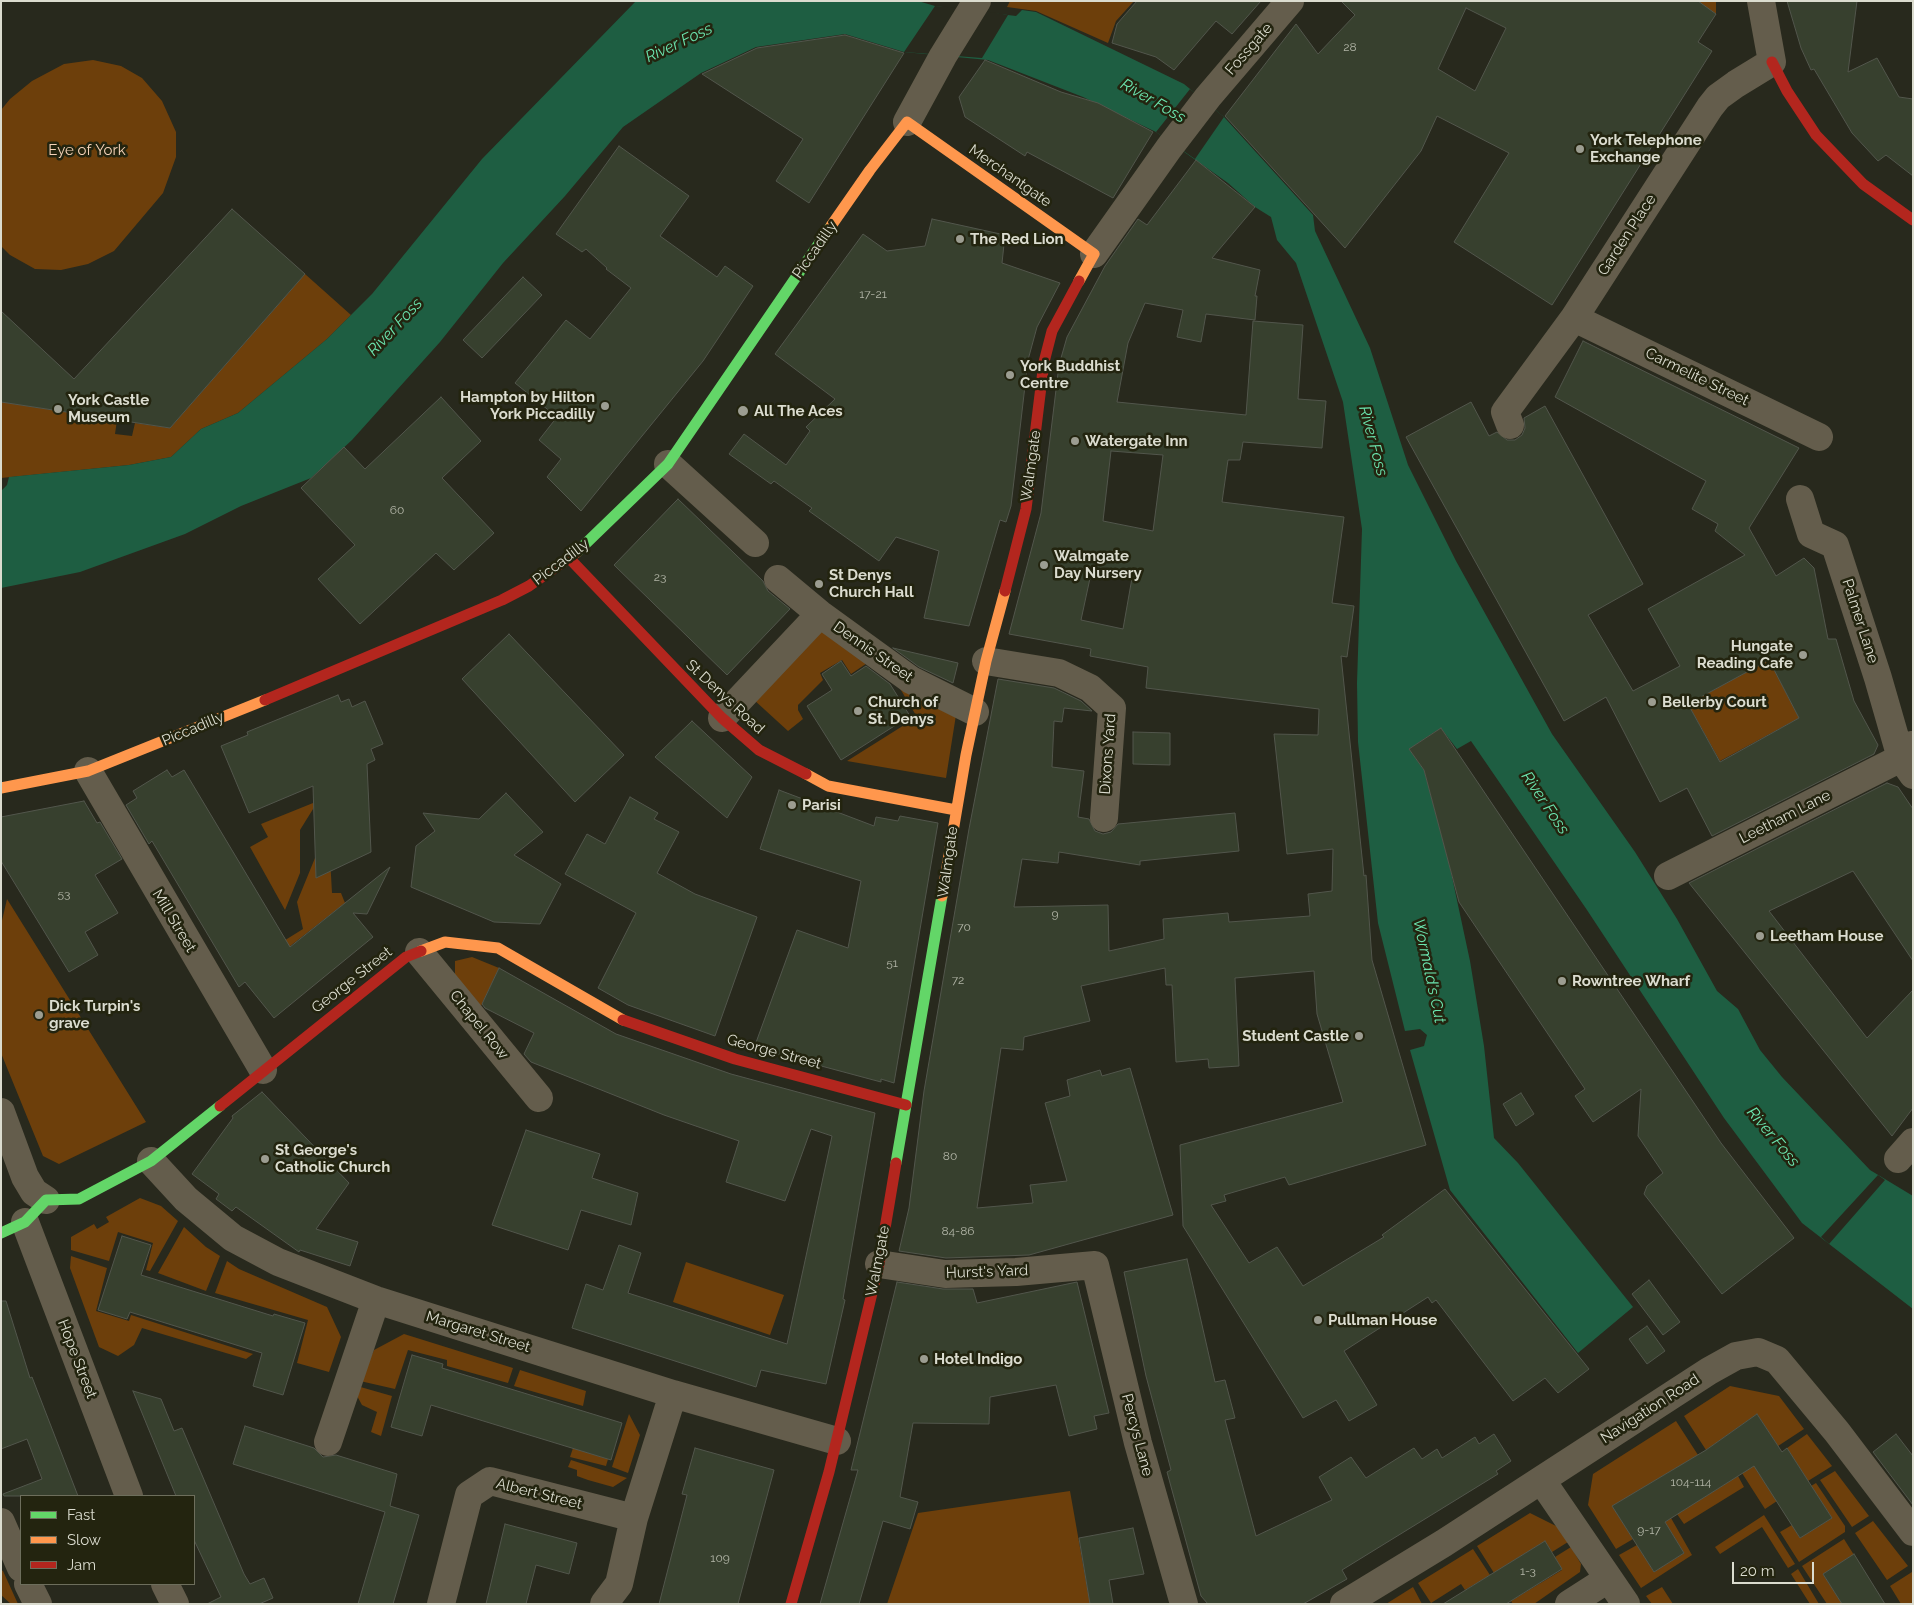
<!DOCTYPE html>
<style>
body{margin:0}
#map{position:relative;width:1914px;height:1605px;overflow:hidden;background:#28291d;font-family:Raleway,sans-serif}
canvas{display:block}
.frame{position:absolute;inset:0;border:2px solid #dbdccf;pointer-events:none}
.legend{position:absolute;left:20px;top:1495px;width:175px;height:90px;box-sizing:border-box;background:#23240f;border:1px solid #6d6e5c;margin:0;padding:6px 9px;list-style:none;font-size:15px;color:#dbdccf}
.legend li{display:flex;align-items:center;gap:10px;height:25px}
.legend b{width:25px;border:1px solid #6d6e5c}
.scale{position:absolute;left:1732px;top:1562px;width:82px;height:22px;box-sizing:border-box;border:2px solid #dbdccf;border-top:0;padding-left:6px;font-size:15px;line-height:18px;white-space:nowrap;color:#dbdccf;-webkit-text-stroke:4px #23240f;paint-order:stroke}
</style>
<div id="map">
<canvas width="1914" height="1605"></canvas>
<div class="frame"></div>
<ul class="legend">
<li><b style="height:6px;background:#63d668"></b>Fast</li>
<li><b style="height:6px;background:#ff974d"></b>Slow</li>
<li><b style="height:6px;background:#b3261e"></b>Jam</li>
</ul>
<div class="scale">20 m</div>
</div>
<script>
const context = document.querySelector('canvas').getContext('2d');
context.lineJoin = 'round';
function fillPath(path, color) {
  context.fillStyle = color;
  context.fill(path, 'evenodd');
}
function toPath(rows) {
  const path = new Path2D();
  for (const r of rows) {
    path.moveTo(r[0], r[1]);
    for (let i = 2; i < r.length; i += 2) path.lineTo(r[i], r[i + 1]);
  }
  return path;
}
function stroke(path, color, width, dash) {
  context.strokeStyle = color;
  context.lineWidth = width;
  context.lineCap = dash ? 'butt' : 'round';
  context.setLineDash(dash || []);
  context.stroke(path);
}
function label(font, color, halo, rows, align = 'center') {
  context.font = font + ' Raleway,sans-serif';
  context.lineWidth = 5;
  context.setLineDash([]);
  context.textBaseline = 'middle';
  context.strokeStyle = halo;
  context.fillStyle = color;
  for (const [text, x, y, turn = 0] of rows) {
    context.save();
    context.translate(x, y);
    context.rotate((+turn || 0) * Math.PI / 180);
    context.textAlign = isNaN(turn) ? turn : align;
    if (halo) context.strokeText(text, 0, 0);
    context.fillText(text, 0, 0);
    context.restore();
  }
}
fillPath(toPath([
 [1010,1,1134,1,1116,21,1108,43,1036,11,1007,7],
 [1698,1,1716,1,1716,14],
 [93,60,121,66,142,78,162,101,176,132,176,157,163,193,114,251,88,264,61,270,35,269,10,255,1,246,1,110,10,99,32,81,64,64],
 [305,274,351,315,327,339,238,413,201,429,171,457,129,465,1,478,1,402,117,420,115,434,132,436,135,423,170,428],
 [821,626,873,659,851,674,842,660,820,673,823,680,798,705,798,710,803,719,788,731,753,699],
 [1769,660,1799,718,1720,761,1688,704],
 [892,675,956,715,946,778,847,761,917,717],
 [318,801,300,830,300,873,285,910,250,847,268,837,261,824],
 [330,857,332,893,341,893,345,903,252,976,245,965,303,929,297,902,315,858],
 [7,899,146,1122,59,1164,43,1156,1,1053,1,925],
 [472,957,499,968,481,1006,455,977,455,961],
 [140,1198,161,1206,178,1221,150,1271,146,1270,153,1243,118,1232,109,1261,71,1250,71,1237,94,1224,97,1229,109,1222,106,1217],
 [184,1227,206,1247,220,1256,206,1291,158,1273],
 [71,1256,107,1268,96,1311,129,1321,131,1315,253,1354,246,1359,142,1328,134,1345,118,1356,99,1347,70,1268],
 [227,1261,239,1269,327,1307,341,1337,329,1372,297,1363,308,1320,215,1293],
 [686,1262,784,1295,770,1335,673,1302],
 [404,1334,513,1368,508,1383,447,1366,447,1360,408,1350,395,1389,360,1381,374,1350],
 [520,1370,586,1391,583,1406,514,1386],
 [357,1386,392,1396,381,1436,371,1432,377,1412,362,1405,356,1394],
 [1730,1386,1779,1396,1804,1429,1778,1446,1757,1414,1706,1450,1684,1416],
 [629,1414,640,1435,628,1473,612,1467],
 [1676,1421,1698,1455,1613,1506,1633,1539,1616,1549,1588,1505,1593,1474],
 [1807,1434,1832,1466,1808,1481,1787,1448],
 [573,1448,608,1459,606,1466,570,1457],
 [571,1460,627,1478,613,1487,588,1480,577,1476,577,1470,568,1467],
 [1757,1463,1777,1501,1765,1509,1742,1473],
 [1835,1471,1869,1516,1852,1527,1820,1480],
 [1738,1476,1744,1487,1684,1524,1677,1514],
 [1816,1483,1845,1526,1845,1532,1799,1562,1780,1532,1792,1525,1800,1538,1832,1518,1811,1486],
 [1070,1491,1090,1604,887,1604,918,1513],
 [1530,1513,1558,1527,1568,1542,1552,1552,1545,1541,1494,1573,1477,1546],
 [1764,1515,1795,1564,1788,1568,1762,1527,1720,1554,1715,1547],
 [1671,1518,1692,1555,1641,1588,1619,1555,1637,1545,1654,1572,1684,1553,1665,1522],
 [1873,1521,1908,1566,1887,1580,1855,1533],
 [1844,1539,1854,1555,1823,1574,1842,1604,1827,1604,1802,1566],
 [1571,1547,1581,1564,1580,1572,1534,1604,1513,1604,1511,1601,1562,1570,1555,1557],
 [1473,1549,1490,1575,1465,1590,1461,1584,1431,1603,1418,1583],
 [1798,1569,1819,1604,1810,1604,1791,1574],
 [1,1570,3,1571,18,1604,11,1604,1,1595],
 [1912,1572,1913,1604,1901,1604,1890,1586],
 [1413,1587,1422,1604,1386,1604],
 [1662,1587,1673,1604,1652,1604,1646,1596]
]), '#6d3f0b');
fillPath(toPath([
 [636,1,918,1,935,6,1016,16,1022,10,1036,12,1184,84,1224,117,1313,215,1315,231,1370,348,1408,465,1456,561,1552,734,1635,852,1677,919,1717,991,1738,1009,1760,1050,1782,1077,1870,1170,1913,1196,1913,1309,1802,1223,1724,1118,1587,910,1471,741,1457,749,1443,731,1436,731,1414,746,1412,753,1424,770,1449,863,1470,961,1484,1046,1494,1138,1518,1163,1633,1307,1578,1353,1450,1190,1410,1050,1424,1046,1427,1035,1420,1029,1405,1031,1378,923,1358,742,1357,683,1362,529,1343,402,1296,263,1277,240,1271,217,1255,207,1228,183,1156,132,1083,97,988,60,904,52,845,34,756,47,701,73,623,127,565,196,503,263,440,342,352,440,311,478,241,506,185,534,80,572,1,588,1,491,7,485,9,477,129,465,171,457,201,429,238,413,327,339,372,294,482,159]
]), '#1e5e42');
fillPath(toPath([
 [935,6,972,9,1008,15,982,58,904,52],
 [1190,89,1224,117,1195,159,1156,132],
 [1878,1175,1885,1180,1829,1244,1821,1237]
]), '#28291d');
const building = toPath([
 [1137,1,1261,1,1232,34,1216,21,1174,70,1156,57,1112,43,1117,24,1137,1],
 [1341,1,1698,1,1716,14,1698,42,1712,51,1552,305,1454,242,1509,153,1437,116,1421,151,1345,248,1225,116,1296,24,1318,54,1355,15,1341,1],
 [1466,8,1506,28,1475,91,1438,69,1466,8],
 [1787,1,1857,1,1848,72,1877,58,1899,97,1913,99,1913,176,1886,155,1878,161,1852,133,1814,69,1811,70,1801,48,1787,1],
 [845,35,904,53,809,203,776,181,803,139,702,74,757,48,845,35],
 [985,60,1061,92,1098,103,1153,132,1113,198,1027,152,1025,156,965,117,959,97,985,60],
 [619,146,689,196,660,236,717,277,725,266,753,286,703,361,581,511,547,477,561,459,539,440,557,417,515,383,566,320,590,339,631,288,606,269,607,268,586,249,582,252,556,234,619,146],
 [1196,160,1255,207,1212,258,1260,270,1255,296,1257,296,1255,320,1206,314,1201,342,1177,337,1183,310,1145,303,1128,343,1117,402,1246,415,1253,321,1303,325,1298,399,1326,401,1322,448,1243,442,1240,460,1228,460,1222,502,1344,517,1332,603,1354,606,1347,657,1341,656,1364,876,1366,875,1372,960,1426,1145,1289,1185,1285,1177,1224,1195,1226,1201,1211,1205,1249,1263,1277,1247,1303,1286,1384,1237,1382,1235,1445,1189,1589,1369,1558,1393,1545,1378,1513,1401,1436,1300,1432,1303,1428,1297,1344,1351,1377,1405,1349,1421,1336,1400,1303,1418,1183,1226,1180,1145,1343,1102,1317,1014,1314,971,1235,978,1239,1066,1209,1068,1208,1059,1176,1062,1172,985,1166,985,1165,968,1081,986,1090,1021,1024,1037,1023,1050,1001,1048,977,1208,1033,1203,1030,1185,1067,1181,1045,1103,1070,1096,1067,1080,1100,1070,1102,1076,1130,1068,1173,1215,1029,1255,946,1258,899,1251,909,1208,924,1091,969,829,998,679,1054,688,1081,701,1092,711,1064,708,1062,722,1054,721,1052,767,1084,771,1078,817,1089,819,1095,831,1103,834,1111,832,1118,824,1235,813,1239,851,1140,861,1140,865,1059,852,1058,863,1022,859,1014,907,1108,905,1109,951,1164,939,1163,919,1228,913,1229,922,1310,916,1308,894,1332,891,1333,849,1287,854,1274,734,1318,735,1319,709,1146,688,1148,667,1090,656,1091,649,1009,634,1041,513,1059,365,1067,337,1105,266,1138,219,1147,225,1196,160],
 [1111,451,1163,455,1153,531,1103,521,1111,451],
 [1092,569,1132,578,1123,629,1081,620,1092,569],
 [232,209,305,274,170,428,1,402,1,311,74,379,232,209],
 [932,219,1005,235,1002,263,1060,283,1037,327,1028,360,1011,506,1006,522,1000,520,969,626,924,618,939,551,896,537,879,561,809,511,812,508,774,481,771,484,729,454,744,434,786,465,810,431,806,427,835,399,775,354,863,234,887,251,925,246,932,219],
 [523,277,542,295,482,358,463,340,523,277],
 [1583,341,1799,448,1749,528,1776,576,1804,558,1814,568,1828,639,1836,639,1854,701,1878,745,1874,754,1712,836,1687,788,1660,802,1606,697,1564,721,1406,437,1471,402,1489,436,1497,432,1507,440,1515,440,1522,435,1525,428,1524,418,1545,406,1643,584,1588,615,1633,691,1680,666,1648,609,1745,555,1715,531,1718,524,1692,509,1706,481,1555,397,1583,341],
 [1769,660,1799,718,1720,762,1688,704,1769,660],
 [441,397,481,441,442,478,494,533,454,570,436,553,360,624,318,579,355,545,301,488,344,447,365,469,441,397],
 [678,499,763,581,768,591,790,609,727,675,614,565,678,499],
 [509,634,624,755,575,802,462,679,509,634],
 [893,648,958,663,953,683,919,667,893,648],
 [841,661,851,676,866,666,890,684,910,716,841,760,807,706,832,690,822,674,841,661],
 [338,695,341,702,349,699,352,707,365,701,383,744,371,749,375,760,367,764,371,852,316,878,313,786,249,813,221,746,248,735,247,732,338,695],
 [692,721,752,777,727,818,655,757,692,721],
 [1441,728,1721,1143,1794,1238,1722,1294,1644,1194,1647,1186,1663,1173,1638,1136,1641,1089,1593,1122,1575,1096,1585,1089,1459,902,1424,770,1409,749,1441,728],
 [1133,732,1170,733,1170,765,1133,764,1133,732],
 [167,770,172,777,184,770,290,947,390,867,367,914,353,913,373,937,274,1018,245,982,239,987,152,841,149,844,126,805,137,798,133,791,167,770],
 [1887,783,1898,787,1913,809,1913,961,1853,871,1769,911,1867,1038,1913,990,1913,1108,1892,1136,1689,883,1887,783],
 [779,790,874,826,876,817,898,821,900,816,938,823,894,1083,881,1079,881,1082,754,1048,797,930,848,948,861,881,760,849,779,790],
 [506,793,543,832,514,855,561,884,540,924,494,922,411,887,416,846,435,831,423,813,479,819,506,793],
 [630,797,658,813,654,819,679,832,657,873,695,894,757,917,715,1036,628,1005,598,988,636,913,565,874,587,834,605,844,630,797],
 [84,801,97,823,100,822,122,859,95,875,118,913,85,932,98,955,69,972,1,861,1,817,84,801],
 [499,968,616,1034,731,1074,875,1113,843,1299,845,1300,826,1384,761,1370,756,1387,572,1328,586,1284,603,1290,619,1245,641,1253,628,1293,787,1344,832,1136,811,1129,785,1201,726,1182,739,1141,664,1115,531,1062,524,1054,534,1033,485,1008,482,1004,499,968],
 [262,1092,349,1183,316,1229,358,1242,350,1266,300,1250,299,1252,236,1207,232,1211,216,1199,219,1194,192,1174,233,1118,232,1116,262,1092],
 [1521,1093,1534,1114,1516,1126,1503,1104,1521,1093],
 [526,1130,600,1154,592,1178,638,1193,631,1225,581,1210,568,1250,492,1225,526,1130],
 [122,1236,151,1245,141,1275,273,1316,274,1314,305,1323,283,1395,253,1386,262,1353,130,1312,127,1319,98,1310,122,1236],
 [1187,1259,1215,1382,1225,1380,1235,1418,1225,1420,1256,1536,1332,1500,1319,1477,1351,1457,1366,1478,1414,1448,1422,1459,1437,1449,1442,1458,1475,1437,1479,1444,1494,1434,1511,1461,1496,1471,1498,1474,1342,1570,1347,1579,1303,1604,1208,1604,1201,1596,1167,1472,1171,1470,1146,1376,1124,1272,1187,1259],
 [1649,1280,1680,1322,1663,1335,1632,1294,1649,1280],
 [897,1282,943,1289,973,1289,977,1303,1077,1282,1109,1413,1094,1416,1097,1429,1069,1436,1056,1385,990,1397,989,1424,913,1423,900,1497,918,1502,910,1529,883,1521,859,1604,820,1604,858,1470,851,1470,897,1282],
 [1,1301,6,1301,30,1378,32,1377,78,1496,4,1496,3,1494,42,1479,27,1439,1,1449,1,1301],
 [1647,1326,1665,1351,1647,1364,1629,1339,1647,1326],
 [412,1355,443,1364,442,1368,622,1423,611,1460,431,1405,422,1436,391,1427,412,1355],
 [133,1391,161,1399,174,1431,182,1428,244,1574,250,1584,264,1578,273,1598,259,1604,207,1604,221,1597,194,1540,194,1496,176,1496,133,1391],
 [1757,1414,1782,1452,1787,1448,1832,1518,1800,1538,1754,1466,1665,1522,1684,1553,1654,1572,1612,1506,1706,1450,1757,1414],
 [245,1426,314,1448,323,1457,336,1455,397,1474,390,1506,419,1515,393,1604,358,1604,385,1512,233,1464,245,1426],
 [1896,1434,1913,1456,1913,1505,1873,1452,1896,1434],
 [695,1448,774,1470,738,1604,659,1604,687,1495,682,1494,695,1448],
 [505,1524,577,1543,569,1574,536,1565,526,1604,486,1604,505,1524],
 [1133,1528,1144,1574,1109,1580,1113,1604,1090,1604,1079,1538,1133,1528],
 [1545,1541,1562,1569,1506,1604,1443,1604,1545,1541],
 [1854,1554,1885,1604,1842,1604,1823,1574,1854,1554]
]);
fillPath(building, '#37402e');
stroke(building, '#52564c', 1);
stroke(toPath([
 [907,122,943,56,977,1],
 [1094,254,1169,148,1208,97,1290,1],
 [1574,318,1819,437],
 [1510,425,1505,412,1574,318,1710,107,1718,97,1736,84,1772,62,1761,1],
 [668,464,755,543],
 [1800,499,1811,534,1835,545,1878,678,1901,758,1913,775],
 [778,579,820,614,911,680,975,712],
 [986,661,1059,673,1090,688,1112,708,1104,818],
 [722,718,820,614],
 [88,771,263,1070],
 [1668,876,1901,758,1912,745],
 [419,952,539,1098],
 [1,1112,25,1177,34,1192,46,1200],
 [1898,1159,1913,1142],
 [151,1161,186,1199,233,1238,278,1262,376,1300,673,1394,837,1441],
 [25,1222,129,1496],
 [879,1264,945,1274,1016,1272,1095,1265,1138,1443,1184,1604],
 [328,1442,376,1300],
 [1542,1481,1626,1604],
 [1,1522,21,1568],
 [28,1584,38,1604],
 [165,1584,175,1604],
 [441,1604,469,1495,490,1481,634,1518],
 [604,1604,619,1584,634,1518,673,1394],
 [1344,1604,1444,1543,1709,1371,1736,1356,1758,1352,1777,1360,1837,1432,1913,1532],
 [1569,1604,1608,1579]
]), '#645d4c', 28);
stroke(toPath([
 [577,552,668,464,831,226],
 [896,1163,942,896],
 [1,1233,25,1222,46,1200,79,1199,151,1161,220,1106]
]), '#63d668', 11);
stroke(toPath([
 [831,226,870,170,907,122,1094,254,1079,281],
 [806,774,828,786,956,810],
 [1,788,88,771,265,700],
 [942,896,966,755,986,661,1005,591],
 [421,951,445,942,498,948,623,1020]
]), '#ff974d', 11);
stroke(toPath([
 [1772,62,1787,91,1816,135,1863,184,1913,220],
 [570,559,722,718,759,750,806,774],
 [1005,591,1026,509,1044,362,1052,331,1079,281],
 [265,700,502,600,529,586,577,552],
 [623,1020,735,1059,906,1105],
 [220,1106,406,957,421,951],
 [791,1604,829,1472,879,1264,896,1163]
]), '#b3261e', 11);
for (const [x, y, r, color] of [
 [1580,149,5,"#9c9d91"],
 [960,239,5,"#9c9d91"],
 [1010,375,5,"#9c9d91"],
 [605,406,5,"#9c9d91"],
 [58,409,5,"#9c9d91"],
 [743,411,6,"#9c9d91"],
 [1075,441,5,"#9c9d91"],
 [1044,565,5,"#9c9d91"],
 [819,584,5,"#9c9d91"],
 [1803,655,5,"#9c9d91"],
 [1652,702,5,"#9c9d91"],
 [858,711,5,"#9c9d91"],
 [792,805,5,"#9c9d91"],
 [1760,936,5,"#9c9d91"],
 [1562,981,5,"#9c9d91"],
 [39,1015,5,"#9c9d91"],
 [1359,1036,5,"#9c9d91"],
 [265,1159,5,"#9c9d91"],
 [1318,1320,5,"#9c9d91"],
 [924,1359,5,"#9c9d91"]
]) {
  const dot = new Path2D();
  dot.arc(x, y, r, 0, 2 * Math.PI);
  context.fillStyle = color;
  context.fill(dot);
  stroke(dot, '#23240f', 2);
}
label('12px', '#b2b5a7', null, [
 ["28",1350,47],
 ["17-21",873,294],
 ["60",397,510],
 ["23",660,577],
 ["53",64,894],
 ["9",1055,914],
 ["70",964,927],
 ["51",892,963],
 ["72",958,980],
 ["80",950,1156],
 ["84-86",958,1231],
 ["104-114",1691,1482],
 ["9-17",1649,1530],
 ["109",720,1558],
 ["1-3",1528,1571]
]);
label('15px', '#dbdccf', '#23240f', [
 ["Fossgate",1249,49,-49],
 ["Merchantgate",1010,176,35],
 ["Garden Place",1627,235,-57],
 ["Piccadilly",815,250,-55],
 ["Carmelite Street",1697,377,26],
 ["Walmgate",1031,466,-82],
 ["Piccadilly",561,562,-37],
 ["Palmer Lane",1860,621,72],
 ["Dennis Street",873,652,35],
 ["St Denys Road",725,697,43],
 ["Piccadilly",193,729,-23],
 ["Dixons Yard",1108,754,-86],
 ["Leetham Lane",1785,817,-27],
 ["Walmgate",948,862,-82],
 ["Mill Street",174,921,59],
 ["George Street",352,980,-38],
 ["Chapel Row",479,1025,51],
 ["George Street",774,1052,15],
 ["Walmgate",878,1261,-79],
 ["Hurst's Yard",987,1272,-2],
 ["Margaret Street",478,1332,17],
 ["Hope Street",77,1359,69],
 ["Navigation Road",1650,1409,-33],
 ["Percys Lane",1137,1435,75],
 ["Albert Street",539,1494,14]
]);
label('bold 15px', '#dbdccf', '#23240f', [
 ["York Telephone",1590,140],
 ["Exchange",1590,157],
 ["The Red Lion",970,239],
 ["York Buddhist",1020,366],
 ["Centre",1020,383],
 ["Hampton by Hilton",595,397,"right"],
 ["York Piccadilly",595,414,"right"],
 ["York Castle",68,400],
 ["Museum",68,417],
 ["All The Aces",754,411],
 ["Watergate Inn",1085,441],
 ["Walmgate",1054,556],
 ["Day Nursery",1054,573],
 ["St Denys",829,575],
 ["Church Hall",829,592],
 ["Hungate",1793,646,"right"],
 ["Reading Cafe",1793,663,"right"],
 ["Church of",868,702],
 ["St. Denys",868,719],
 ["Bellerby Court",1662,702],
 ["Parisi",802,805],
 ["Leetham House",1770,936],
 ["Rowntree Wharf",1572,981],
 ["Dick Turpin's",49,1006],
 ["grave",49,1023],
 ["Student Castle",1349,1036,"right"],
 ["St George's",275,1150],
 ["Catholic Church",275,1167],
 ["Pullman House",1328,1320],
 ["Hotel Indigo",934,1359]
], 'left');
label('15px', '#f6d3b8', '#23240f', [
 ["Eye of York",87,150]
]);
label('italic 16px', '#6be5af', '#23240f', [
 ["River Foss",679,43,-25],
 ["River Foss",1153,101,30],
 ["River Foss",395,327,-47],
 ["River Foss",1373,441,75],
 ["River Foss",1545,803,56],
 ["Wormald's Cut",1429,971,78],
 ["River Foss",1773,1137,50]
]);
</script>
